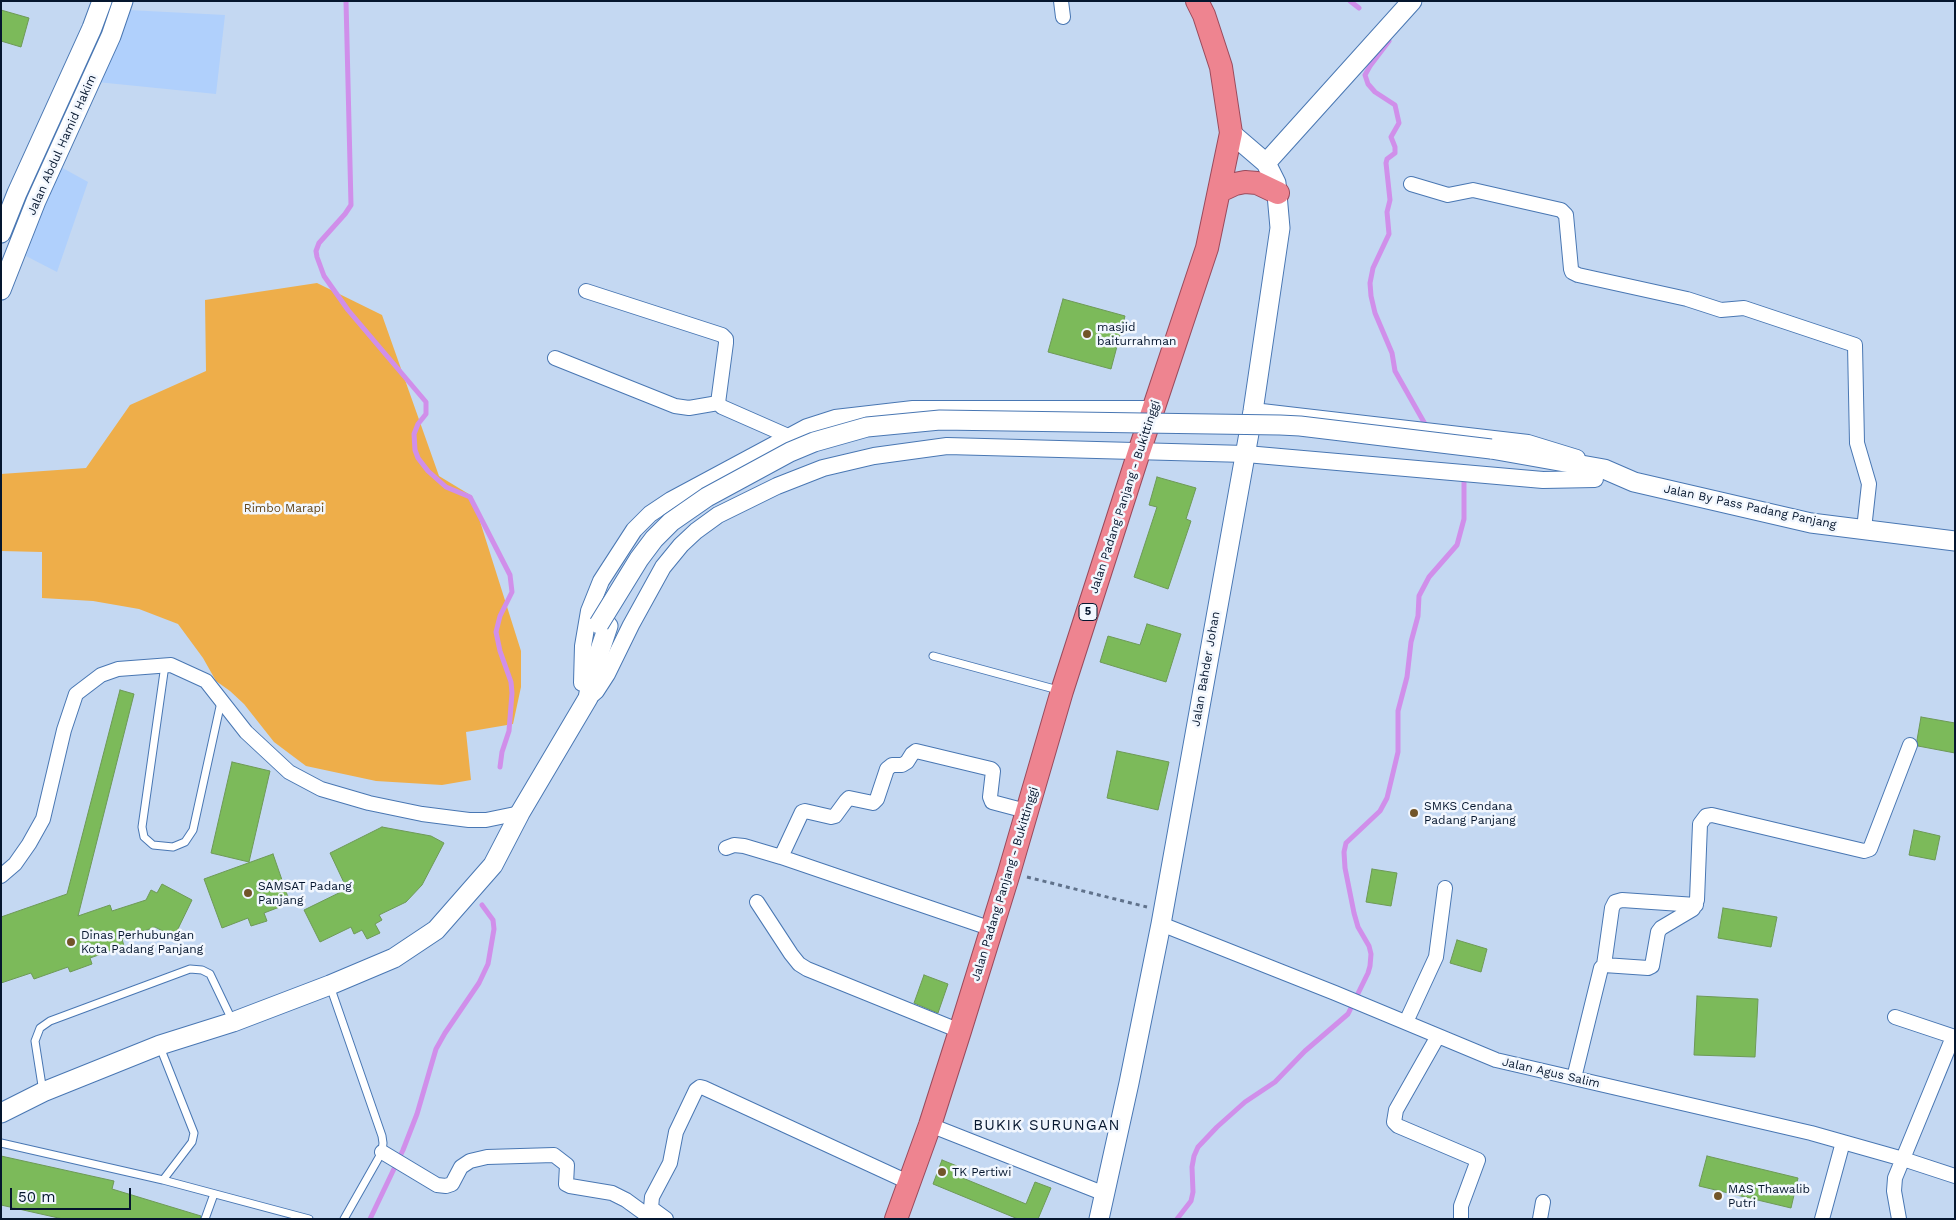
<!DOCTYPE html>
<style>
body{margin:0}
#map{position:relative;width:1956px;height:1220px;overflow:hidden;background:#c4d8f2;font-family:"Work Sans",sans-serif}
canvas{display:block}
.frame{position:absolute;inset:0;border:2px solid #05162e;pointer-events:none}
.scale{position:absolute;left:10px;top:1188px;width:121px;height:22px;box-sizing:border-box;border:2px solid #05162e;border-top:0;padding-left:6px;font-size:15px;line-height:18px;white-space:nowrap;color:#05162e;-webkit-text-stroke:4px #f2f7fe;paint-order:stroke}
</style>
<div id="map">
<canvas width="1956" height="1220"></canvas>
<div class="frame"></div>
<div class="scale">50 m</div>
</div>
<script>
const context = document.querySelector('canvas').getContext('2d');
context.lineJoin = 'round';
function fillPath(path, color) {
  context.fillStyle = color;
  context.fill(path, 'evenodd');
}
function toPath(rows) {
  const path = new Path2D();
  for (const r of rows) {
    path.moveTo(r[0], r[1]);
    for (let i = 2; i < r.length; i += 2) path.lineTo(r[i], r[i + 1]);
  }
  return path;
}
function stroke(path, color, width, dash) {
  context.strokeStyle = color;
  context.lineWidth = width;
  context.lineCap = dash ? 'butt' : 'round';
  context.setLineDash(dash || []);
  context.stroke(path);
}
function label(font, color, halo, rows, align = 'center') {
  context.font = font + ' "Work Sans",sans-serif';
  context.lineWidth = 5;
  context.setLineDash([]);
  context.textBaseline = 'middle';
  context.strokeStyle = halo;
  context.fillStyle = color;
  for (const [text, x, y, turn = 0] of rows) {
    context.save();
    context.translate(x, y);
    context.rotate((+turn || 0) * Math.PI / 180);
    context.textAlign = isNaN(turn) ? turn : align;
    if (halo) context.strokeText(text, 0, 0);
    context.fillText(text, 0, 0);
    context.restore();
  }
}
fillPath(toPath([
 [128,10,225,15,216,94,97,82],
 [59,166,88,182,57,272,26,256]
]), '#b0d0fc');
fillPath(toPath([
 [317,283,382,315,439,476,472,496,521,651,521,687,513,724,466,732,471,780,442,785,376,781,306,766,274,742,244,704,230,691,216,681,203,658,178,624,139,609,93,601,42,598,42,552,1,551,1,474,86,468,130,405,206,371,205,300]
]), '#eeae4a');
stroke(toPath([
 [346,1,351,205,345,214,319,243,316,251,317,257,324,276,348,310,426,402,426,414,418,424,414,434,415,450,418,458,428,471,446,487,470,497,510,575,512,592,500,616,496,632,500,651,511,682,512,693,509,731,502,752,500,767],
 [1350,1,1359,8],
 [1389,41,1370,66,1365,75,1368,84,1375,92,1395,105,1399,123,1391,137,1395,147,1395,153,1387,159,1386,163,1390,200,1387,212,1389,234,1373,268,1370,283,1371,296,1375,313,1392,353,1395,371,1425,424],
 [370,1219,403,1150,417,1114,436,1049,445,1033,479,983,488,964,494,929,493,920,482,905],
 [1177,1219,1191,1201,1193,1192,1192,1167,1194,1156,1198,1147,1217,1127,1245,1102,1275,1082,1305,1051,1348,1014,1368,973,1370,966,1371,954,1369,946,1358,927,1354,913,1345,868,1344,852,1346,843,1380,811,1387,798,1398,752,1398,711,1407,677,1411,642,1418,616,1419,596,1429,577,1457,545,1464,519,1464,476]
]), '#d08fea', 5);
const building = toPath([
 [1,10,29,18,21,47,1,41,1,10],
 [1063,299,1125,316,1111,369,1048,352,1063,299],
 [1157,477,1196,488,1186,519,1191,521,1168,589,1134,577,1157,507,1149,505,1157,477],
 [1147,624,1181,634,1166,682,1100,662,1108,636,1140,645,1147,624],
 [120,690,134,694,78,916,110,905,112,911,146,900,151,890,157,893,162,884,192,900,174,937,155,927,122,939,124,946,90,958,92,964,70,972,68,967,34,979,31,973,1,983,1,917,67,894,120,690],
 [1921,717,1955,723,1955,753,1918,746,1917,740,1921,717],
 [1117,751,1169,762,1158,810,1107,798,1117,751],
 [232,762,270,771,249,862,211,853,232,762],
 [382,827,431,836,444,843,422,885,406,902,379,915,382,920,375,924,380,933,367,939,362,930,354,934,351,927,320,942,304,910,347,889,330,853,382,827],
 [1914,830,1940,836,1935,860,1909,855,1914,830],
 [273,854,290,903,264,913,267,921,251,926,248,918,222,928,204,879,273,854],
 [1372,869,1397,873,1391,906,1366,902,1372,869],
 [1723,908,1777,917,1771,947,1718,938,1723,908],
 [1457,940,1487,949,1481,972,1450,963,1457,940],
 [924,975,948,984,938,1013,914,1003,924,975],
 [1697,996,1758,999,1755,1057,1694,1055,1697,996],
 [1,1156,114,1181,112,1189,201,1216,200,1219,63,1219,1,1205,1,1156],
 [1707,1156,1798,1178,1791,1208,1699,1186,1707,1156],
 [942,1160,957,1166,953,1174,1026,1204,1035,1182,1051,1188,1038,1219,1018,1219,933,1184,942,1160]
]);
fillPath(building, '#7cba5a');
stroke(building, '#6d9956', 1);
const service = toPath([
 [933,656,1058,690],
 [165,665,142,827,144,837,153,845,173,847,185,842,193,830,221,702],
 [330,986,382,1136,383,1143,382,1152,344,1219],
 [160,1047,194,1133,192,1142,163,1180],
 [43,1092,35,1041,40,1028,50,1021,190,969,202,970,210,974,233,1022],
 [1,1143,163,1180,309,1219],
 [205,1219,214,1194]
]);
const minor = toPath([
 [1061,1,1063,17],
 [1411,184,1448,195,1473,190,1561,210,1566,215,1571,269,1572,272,1578,275,1687,299,1721,310,1744,308,1855,345,1857,443,1869,484,1864,529],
 [586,291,722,335,726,339,726,343,718,403,722,407,788,436],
 [555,358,675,406,689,408,718,403],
 [726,848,734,845,744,846,781,857,992,929],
 [781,857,802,812,805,811,831,817,835,816,846,801,849,798,873,803,877,799,887,769,892,765,902,765,907,762,912,754,916,751,991,769,993,771,990,797,992,802,1026,811],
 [1,876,15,864,29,844,43,819,64,730,76,694,101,675,118,669,171,665,206,681,246,732,289,772,321,789,369,803,422,814,469,820,486,820,520,813],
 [757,902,791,954,799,964,807,969,960,1031],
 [1161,924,1335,993,1496,1060,1811,1133,1903,1159,1955,1176],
 [1604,965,1648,968,1652,966,1658,932,1661,928,1693,909,1697,900,1700,824,1706,816,1712,815,1864,851,1870,849,1910,745],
 [1895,1017,1955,1037],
 [1406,1022,1436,957,1445,888],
 [1438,1036,1396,1110,1394,1122,1398,1126,1478,1160,1461,1206,1461,1219],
 [1574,1078,1601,968,1604,965,1612,908,1615,902,1622,900,1696,905],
 [930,1125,1105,1194],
 [382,1152,437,1185,446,1186,452,1184,461,1167,470,1161,487,1157,554,1155,567,1165,566,1184,570,1186,612,1193,626,1200,652,1219],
 [666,1219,651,1208,652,1197,670,1163,676,1132,696,1090,700,1087,704,1088,908,1182],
 [1540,1219,1543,1202],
 [1822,1219,1843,1142],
 [1899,1219,1894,1191,1895,1178,1953,1037]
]);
const tertiary = toPath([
 [1253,411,1528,443,1577,458],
 [582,683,583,646,589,611,601,581,634,530,650,514,671,500,807,427,835,418,913,409,1153,409],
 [588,698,596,691,607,674,631,625,663,567,681,545,696,531,718,515,777,486,823,468,874,456,947,446,1246,454,1543,480,1595,479]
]);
const secondary = toPath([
 [1266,163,1412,1],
 [1,233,17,193,92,28,102,1],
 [1,290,36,201,111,36,123,1],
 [1491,449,1604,469,1634,482,1811,523,1955,541],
 [1,1113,43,1092,160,1045,233,1022,330,985,394,958,436,930,493,865,520,813,588,698,594,668,608,626],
 [1099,1219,1129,1083,1161,924,1253,411,1280,228,1276,183,1266,163,1231,133]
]);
const trunk = toPath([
 [1220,191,1235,184,1245,182,1257,183,1278,193],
 [896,1219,930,1125,960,1031,1009,873,1062,691,1139,452,1207,248,1231,133,1221,67,1204,15,1197,1]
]);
stroke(service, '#4977b3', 9);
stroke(minor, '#4977b3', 16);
stroke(tertiary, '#4977b3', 18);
stroke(secondary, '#4977b3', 21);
stroke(trunk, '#9a4a5c', 24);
stroke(toPath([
 [1027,877,1147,907]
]), '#60728b', 3, [4, 4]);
stroke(service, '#fff', 7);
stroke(minor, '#fff', 14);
stroke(tertiary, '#fff', 16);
stroke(secondary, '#fff', 19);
stroke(trunk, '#ee8490', 22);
const secondaryBridge = toPath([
 [599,624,639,559,654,539,671,522,707,497,790,452,814,442,867,427,940,420,1280,425,1300,426,1491,449]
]);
stroke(secondaryBridge, '#4977b3', 21, []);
stroke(secondaryBridge, '#fff', 19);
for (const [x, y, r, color] of [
 [1087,334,5,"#725529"],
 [1414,813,5,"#725529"],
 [248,893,5,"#725529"],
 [71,942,5,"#725529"],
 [942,1172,5,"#725529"],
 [1718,1196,5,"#725529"]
]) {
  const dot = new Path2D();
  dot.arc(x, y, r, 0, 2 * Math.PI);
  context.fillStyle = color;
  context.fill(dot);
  stroke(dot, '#f2f7fe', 2);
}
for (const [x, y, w] of [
 [1088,612,18]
]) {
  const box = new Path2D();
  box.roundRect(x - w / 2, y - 8.5, w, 17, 4);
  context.fillStyle = '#f2f7fe';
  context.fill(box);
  stroke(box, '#05162e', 1);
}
label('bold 11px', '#05162e', null, [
 ["5",1088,612]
]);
label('12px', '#05162e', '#f2f7fe', [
 ["Jalan Abdul Hamid Hakim",62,145,-66],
 ["Jalan Padang Panjang - Bukittinggi",1125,497,-72],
 ["Jalan By Pass Padang Panjang",1750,507,12],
 ["Jalan Bahder Johan",1206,669,-80],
 ["Jalan Padang Panjang - Bukittinggi",1005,884,-73],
 ["Jalan Agus Salim",1551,1073,13]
]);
label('12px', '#05162e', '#f2f7fe', [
 ["masjid",1097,327],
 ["baiturrahman",1097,341],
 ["SMKS Cendana",1424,806],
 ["Padang Panjang",1424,820],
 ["SAMSAT Padang",258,886],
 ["Panjang",258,900],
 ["Dinas Perhubungan",81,935],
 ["Kota Padang Panjang",81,949],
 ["TK Pertiwi",952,1172],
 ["MAS Thawalib",1728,1189],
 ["Putri",1728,1203]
], 'left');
label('12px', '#63471c', '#f2f7fe', [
 ["Rimbo Marapi",284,508]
]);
context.letterSpacing = '1px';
label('15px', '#05162e', '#f2f7fe', [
 ["BUKIK SURUNGAN",1047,1126]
]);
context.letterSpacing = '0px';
</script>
